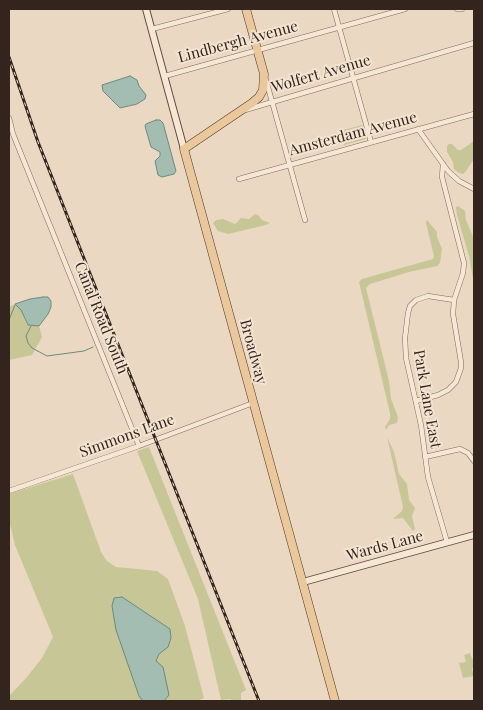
<!DOCTYPE html>
<style>
body{margin:0}
#map{position:relative;width:483px;height:710px;overflow:hidden;background:#ead8c2;font-family:"Playfair Display",serif}
canvas{display:block}
.frame{position:absolute;inset:0;border:10px solid #33251e;pointer-events:none}
</style>
<div id="map">
<canvas width="483" height="710"></canvas>
<div class="frame"></div>
</div>
<script>
const context = document.querySelector('canvas').getContext('2d');
context.lineJoin = 'round';
function fillPath(path, color) {
  context.fillStyle = color;
  context.fill(path, 'evenodd');
}
function toPath(rows) {
  const path = new Path2D();
  for (const r of rows) {
    path.moveTo(r[0], r[1]);
    for (let i = 2; i < r.length; i += 2) path.lineTo(r[i], r[i + 1]);
  }
  return path;
}
function stroke(path, color, width, dash) {
  context.strokeStyle = color;
  context.lineWidth = width;
  context.lineCap = dash ? 'butt' : 'round';
  context.setLineDash(dash || []);
  context.stroke(path);
}
function label(font, color, halo, rows, align = 'center') {
  context.font = font + ' "Playfair Display",serif';
  context.lineWidth = 4;
  context.setLineDash([]);
  context.textBaseline = 'middle';
  context.strokeStyle = halo;
  context.fillStyle = color;
  for (const [text, x, y, turn = 0] of rows) {
    context.save();
    context.translate(x, y);
    context.rotate((+turn || 0) * Math.PI / 180);
    context.textAlign = isNaN(turn) ? turn : align;
    if (halo) context.strokeText(text, 0, 0);
    context.fillText(text, 0, 0);
    context.restore();
  }
}
fillPath(toPath([
 [362,125,366,139,344,145,340,131],
 [474,141,474,159,466,171,463,174,459,173,454,169,453,162,447,152,447,146,449,144,452,144,458,150,461,150],
 [458,206,465,211,466,220,474,239,474,284,469,256,457,215,456,207],
 [255,214,258,215,262,220,270,223,266,225,228,234,218,231,213,223,216,220,223,219,235,224,241,218,249,219],
 [427,220,437,232,437,237,442,249,440,263,437,266,409,272,370,284,366,288,389,381,391,399,398,417,397,423,389,425,386,430,385,427,390,419,390,413,359,282,362,279,433,259,434,256,426,223],
 [15,304,21,310,27,325,39,326,42,337,32,355,9,360,9,307],
 [387,437,394,452,399,474,407,484,409,500,415,508,412,516,415,529,413,531,403,518,393,519,402,511,403,507],
 [149,447,246,690,241,693,241,700,239,701,233,701,230,699,221,700,198,599,137,451],
 [73,474,101,552,107,561,116,567,157,571,168,579,185,626,204,698,197,701,9,701,9,696,27,677,42,658,53,637,15,545,9,520,9,494],
 [470,653,472,659,474,660,474,666,472,669,474,676,463,678,459,663,466,662,464,655]
]), '#c7c697');
const water = toPath([
 [130,76,137,80,139,86,146,95,145,99,137,104,120,108,103,91,102,85,130,76],
 [156,120,160,120,163,123,176,171,174,174,162,177,158,175,155,161,160,156,160,152,151,147,145,126,146,124,156,120],
 [43,297,48,297,51,301,51,307,48,314,39,326,28,325,21,310,15,304,30,299,43,297],
 [122,597,170,629,171,638,168,647,159,654,156,661,163,667,169,695,164,701,143,701,139,696,116,630,112,606,114,598,122,597]
]);
fillPath(water, '#a4bdb2');
stroke(water, '#6c8a7e', 1);
stroke(toPath([
 [9,320,15,305],
 [31,326,26,336,28,343,32,348,47,356,84,351,93,347],
 [104,343,108,341]
]), '#6c8a7e', 1);
const street = toPath([
 [334,9,371,142],
 [457,9,462,9],
 [152,29,228,9],
 [165,76,405,9],
 [266,80,305,220],
 [245,110,474,43],
 [9,118,13,134,139,446],
 [418,129,448,171,459,181,474,189],
 [239,179,474,114],
 [416,401,438,395,448,390,456,382,461,368,461,362,453,314,454,300,463,273,464,263,442,177,443,164],
 [425,457,460,449,468,453,474,461],
 [9,491,139,446,253,403],
 [447,542,428,477,421,425,406,358,405,338,408,313,410,306,416,300,428,296,454,300]
]);
const secondary = toPath([
 [146,9,184,149],
 [303,582,474,535]
]);
const primary = toPath([
 [246,9,264,74,263,90,259,97,252,103,184,149,335,701]
]);
stroke(street, '#826a5b', 5.5);
stroke(secondary, '#644c3e', 8);
stroke(primary, '#503a2f', 9);
stroke(street, '#f6e7d5', 4.5);
stroke(secondary, '#f6e7d5', 6);
stroke(primary, '#ebc79c', 8);
const rail = toPath([
 [9,57,38,142,259,701]
]);
stroke(rail, '#33251e', 3);
stroke(rail, '#f2e4d1', 1, [4]);
label('15px', '#33251e', '#f2e4d1', [
 ["Lindbergh Avenue",238,42,-15],
 ["Wolfert Avenue",321,74,-16],
 ["Amsterdam Avenue",353,134,-15],
 ["Canal Road South",101,318,68],
 ["Broadway",253,352,75],
 ["Park Lane East",427,399,80],
 ["Simmons Lane",127,436,-20],
 ["Wards Lane",385,546,-15]
]);
</script>
